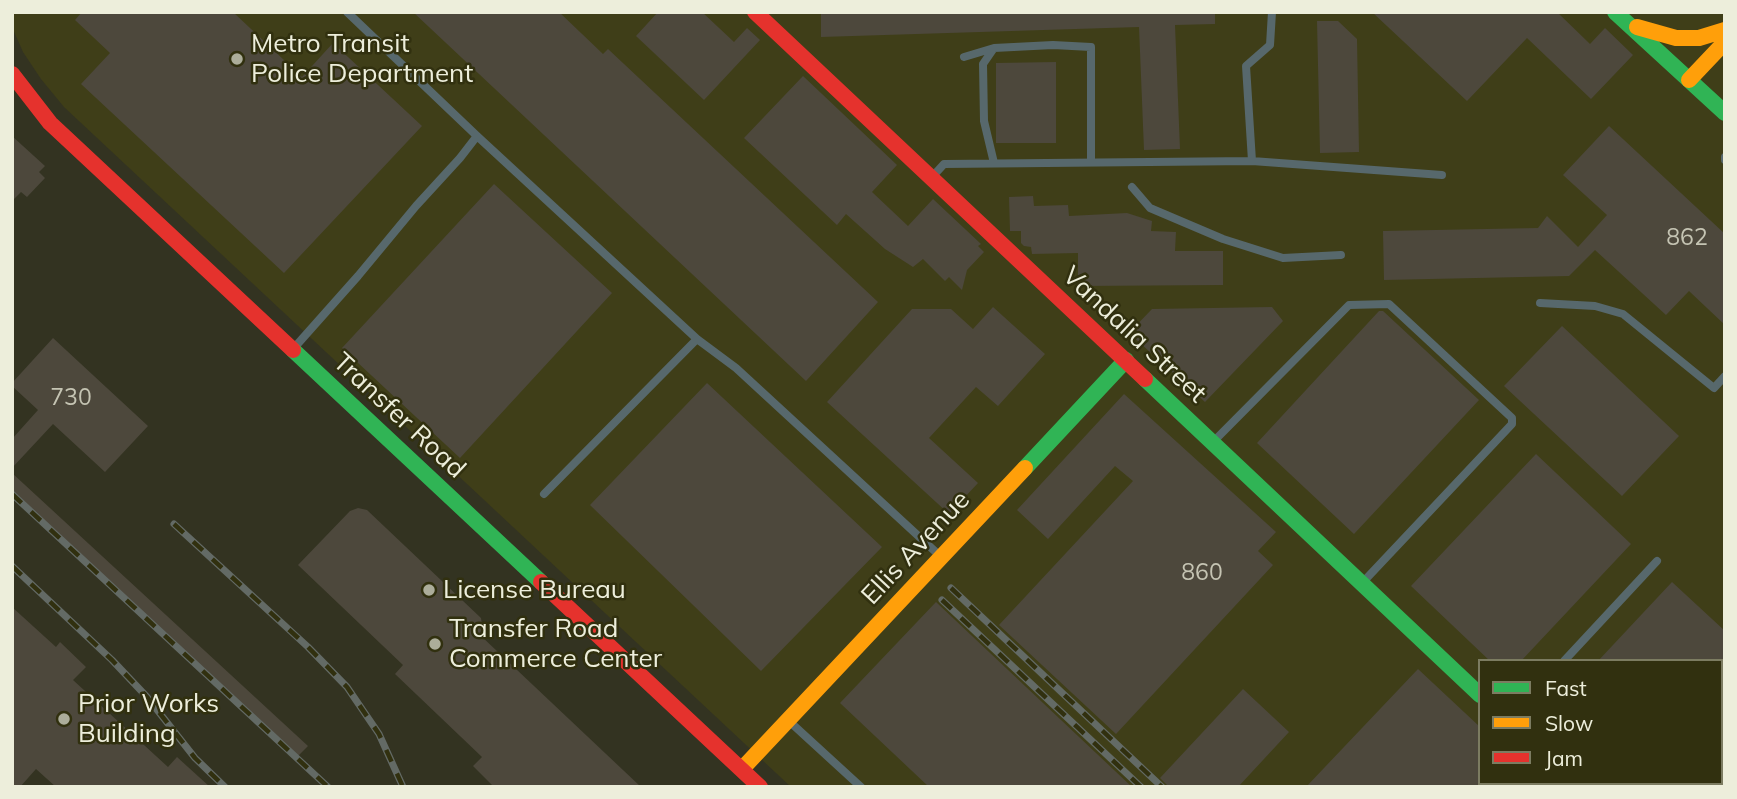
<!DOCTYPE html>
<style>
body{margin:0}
#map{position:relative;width:1737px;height:799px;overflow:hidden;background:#333321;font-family:Mulish,sans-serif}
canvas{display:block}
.frame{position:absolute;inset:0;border:14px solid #edeedb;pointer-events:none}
.legend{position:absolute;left:1478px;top:659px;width:245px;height:126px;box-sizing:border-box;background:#31300f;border:2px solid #7c7c61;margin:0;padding:9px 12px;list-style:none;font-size:21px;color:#edeedb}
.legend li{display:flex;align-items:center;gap:14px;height:35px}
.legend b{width:35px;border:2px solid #7c7c61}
</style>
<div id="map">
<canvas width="1737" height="799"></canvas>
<div class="frame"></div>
<ul class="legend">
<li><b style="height:9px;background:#30b455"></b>Fast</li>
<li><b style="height:9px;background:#ff9f0a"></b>Slow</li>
<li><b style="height:9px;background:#e5322d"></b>Jam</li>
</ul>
</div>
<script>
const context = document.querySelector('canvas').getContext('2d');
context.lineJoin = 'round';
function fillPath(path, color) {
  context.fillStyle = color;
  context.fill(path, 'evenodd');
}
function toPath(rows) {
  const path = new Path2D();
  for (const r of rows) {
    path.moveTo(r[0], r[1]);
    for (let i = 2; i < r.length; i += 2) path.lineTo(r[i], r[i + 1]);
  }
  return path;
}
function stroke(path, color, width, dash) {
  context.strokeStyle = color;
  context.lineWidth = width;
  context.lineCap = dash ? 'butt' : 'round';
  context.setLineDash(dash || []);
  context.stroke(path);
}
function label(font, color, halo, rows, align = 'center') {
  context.font = font + ' Mulish,sans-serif';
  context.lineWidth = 5;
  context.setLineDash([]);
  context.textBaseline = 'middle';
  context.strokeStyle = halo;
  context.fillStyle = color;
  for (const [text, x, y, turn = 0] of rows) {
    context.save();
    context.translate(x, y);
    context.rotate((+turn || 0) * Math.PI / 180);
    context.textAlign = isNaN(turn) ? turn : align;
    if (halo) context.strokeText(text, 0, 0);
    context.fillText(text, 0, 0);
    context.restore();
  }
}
fillPath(toPath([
 [12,12,1725,12,1725,787,791,787,64,107,41,79,23,52,12,27],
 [1480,661,1721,661,1721,783,1480,783]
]), '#3f3e18');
fillPath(toPath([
 [82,12,233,12,302,77,333,43,422,126,284,273,81,84,110,53,75,20],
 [413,12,559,12,603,54,608,49,878,302,806,381],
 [658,12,702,12,734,42,747,28,760,40,704,100,636,36],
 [821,12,1215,12,1215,24,1175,25,1180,149,1144,150,1139,27,821,37],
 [1372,12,1557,12,1590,44,1605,28,1633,55,1591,99,1527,38,1467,101],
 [1317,21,1338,21,1357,39,1359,152,1320,153],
 [1056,62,1056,143,996,143,996,63],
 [803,76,897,165,872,192,908,226,933,199,981,244,978,246,984,252,967,270,962,290,949,277,945,281,923,259,913,267,885,249,846,214,837,225,744,138],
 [1609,126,1725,234,1725,325,1689,291,1666,315,1595,250,1569,276,1384,280,1383,231,1538,228,1547,216,1578,247,1607,215,1563,175],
 [12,136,45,166,39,172,45,178,27,197,21,192,12,201],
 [494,184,612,293,460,458,342,348],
 [1033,196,1034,206,1068,205,1069,216,1127,213,1152,221,1151,231,1176,232,1175,251,1223,251,1223,285,1078,286,1078,253,1032,254,1031,247,1024,246,1021,243,1021,231,1010,231,1009,197],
 [993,307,1045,354,998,406,976,387,929,438,978,483,949,514,827,402,912,309,951,309,973,329],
 [1272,307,1283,321,1205,402,1129,333,1152,309],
 [1379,311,1383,311,1479,400,1354,534,1257,443],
 [1562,326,1679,436,1622,496,1504,386],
 [53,338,148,426,105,472,53,424,12,468,12,439,38,410,12,386,12,383],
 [707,383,882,547,761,671,590,505],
 [1124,394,1276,532,1258,551,1273,565,1116,734,999,625,1133,481,1115,466,1048,539,1017,510],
 [1536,454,1631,544,1521,661,1490,661,1411,586],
 [12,473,308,746,298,756,12,491],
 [358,508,367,510,481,618,482,625,480,635,641,787,494,787,473,766,482,757,395,674,403,665,298,565,350,511],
 [1672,582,1725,631,1725,661,1598,661],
 [936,602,1132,787,929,787,840,703],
 [12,607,56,647,60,642,86,667,73,680,168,767,177,757,210,787,56,787,36,769,20,787,12,787],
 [1418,669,1480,727,1480,787,1306,787],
 [1243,689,1289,732,1238,787,1169,787,1160,778]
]), '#4d483c');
stroke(toPath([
 [347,12,477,136,697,339,736,368,939,555],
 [964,57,994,48],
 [1725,157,1725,160],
 [1252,161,1246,66,1270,45,1272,12],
 [994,163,984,121,983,64,994,48,1053,45,1091,47,1091,162],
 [933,176,944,164,1252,161,1442,175],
 [1132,187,1150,208,1223,239,1283,258,1341,255],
 [1540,303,1595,306,1623,314,1714,388,1725,376],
 [294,348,358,276,416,206,460,158,477,136],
 [1213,442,1349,305,1389,304,1512,418,1512,424,1364,581],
 [544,494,697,339],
 [1564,661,1657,561],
 [790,722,861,787],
 [1547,787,1550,783]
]), '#57686c', 8);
stroke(toPath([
 [1615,12,1725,113],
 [293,350,541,582],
 [1145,379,1480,695],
 [1025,468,1126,360],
 [1574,783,1578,787]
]), '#30b455', 16);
stroke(toPath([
 [1637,27,1676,38,1699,38,1725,30],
 [1689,80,1725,42],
 [742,769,1025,468]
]), '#ff9f0a', 16);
stroke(toPath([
 [755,12,1145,379],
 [12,74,50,123,293,350],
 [541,582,760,787]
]), '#e5322d', 16);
const rail = toPath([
 [12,494,328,787],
 [174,524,308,647,347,687,379,734,403,787],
 [12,566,112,660,147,697,195,758,225,787],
 [951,588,1162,787],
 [942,600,1141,787]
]);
stroke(rail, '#636a65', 7);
stroke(rail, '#31300f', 4.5, [13]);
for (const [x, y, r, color] of [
 [237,59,7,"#acad9a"],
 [429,590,7,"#acad9a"],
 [435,644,7,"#acad9a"],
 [64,719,7,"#acad9a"]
]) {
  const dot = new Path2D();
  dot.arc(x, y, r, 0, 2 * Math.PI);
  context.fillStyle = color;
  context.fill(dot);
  stroke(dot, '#31300f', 2.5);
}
label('23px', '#c5c4b3', null, [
 ["862",1687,238],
 ["730",71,398],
 ["860",1202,573]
]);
label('26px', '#edeedb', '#31300f', [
 ["Metro Transit",251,44],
 ["Police Department",251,74],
 ["License Bureau",443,590],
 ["Transfer Road",449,629],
 ["Commerce Center",449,659],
 ["Prior Works",78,704],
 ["Building",78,734]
], 'left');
label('26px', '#edeedb', '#31300f', [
 ["Vandalia Street",1134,335,43],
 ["Transfer Road",399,416,43],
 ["Ellis Avenue",916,548,-47]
]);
</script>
